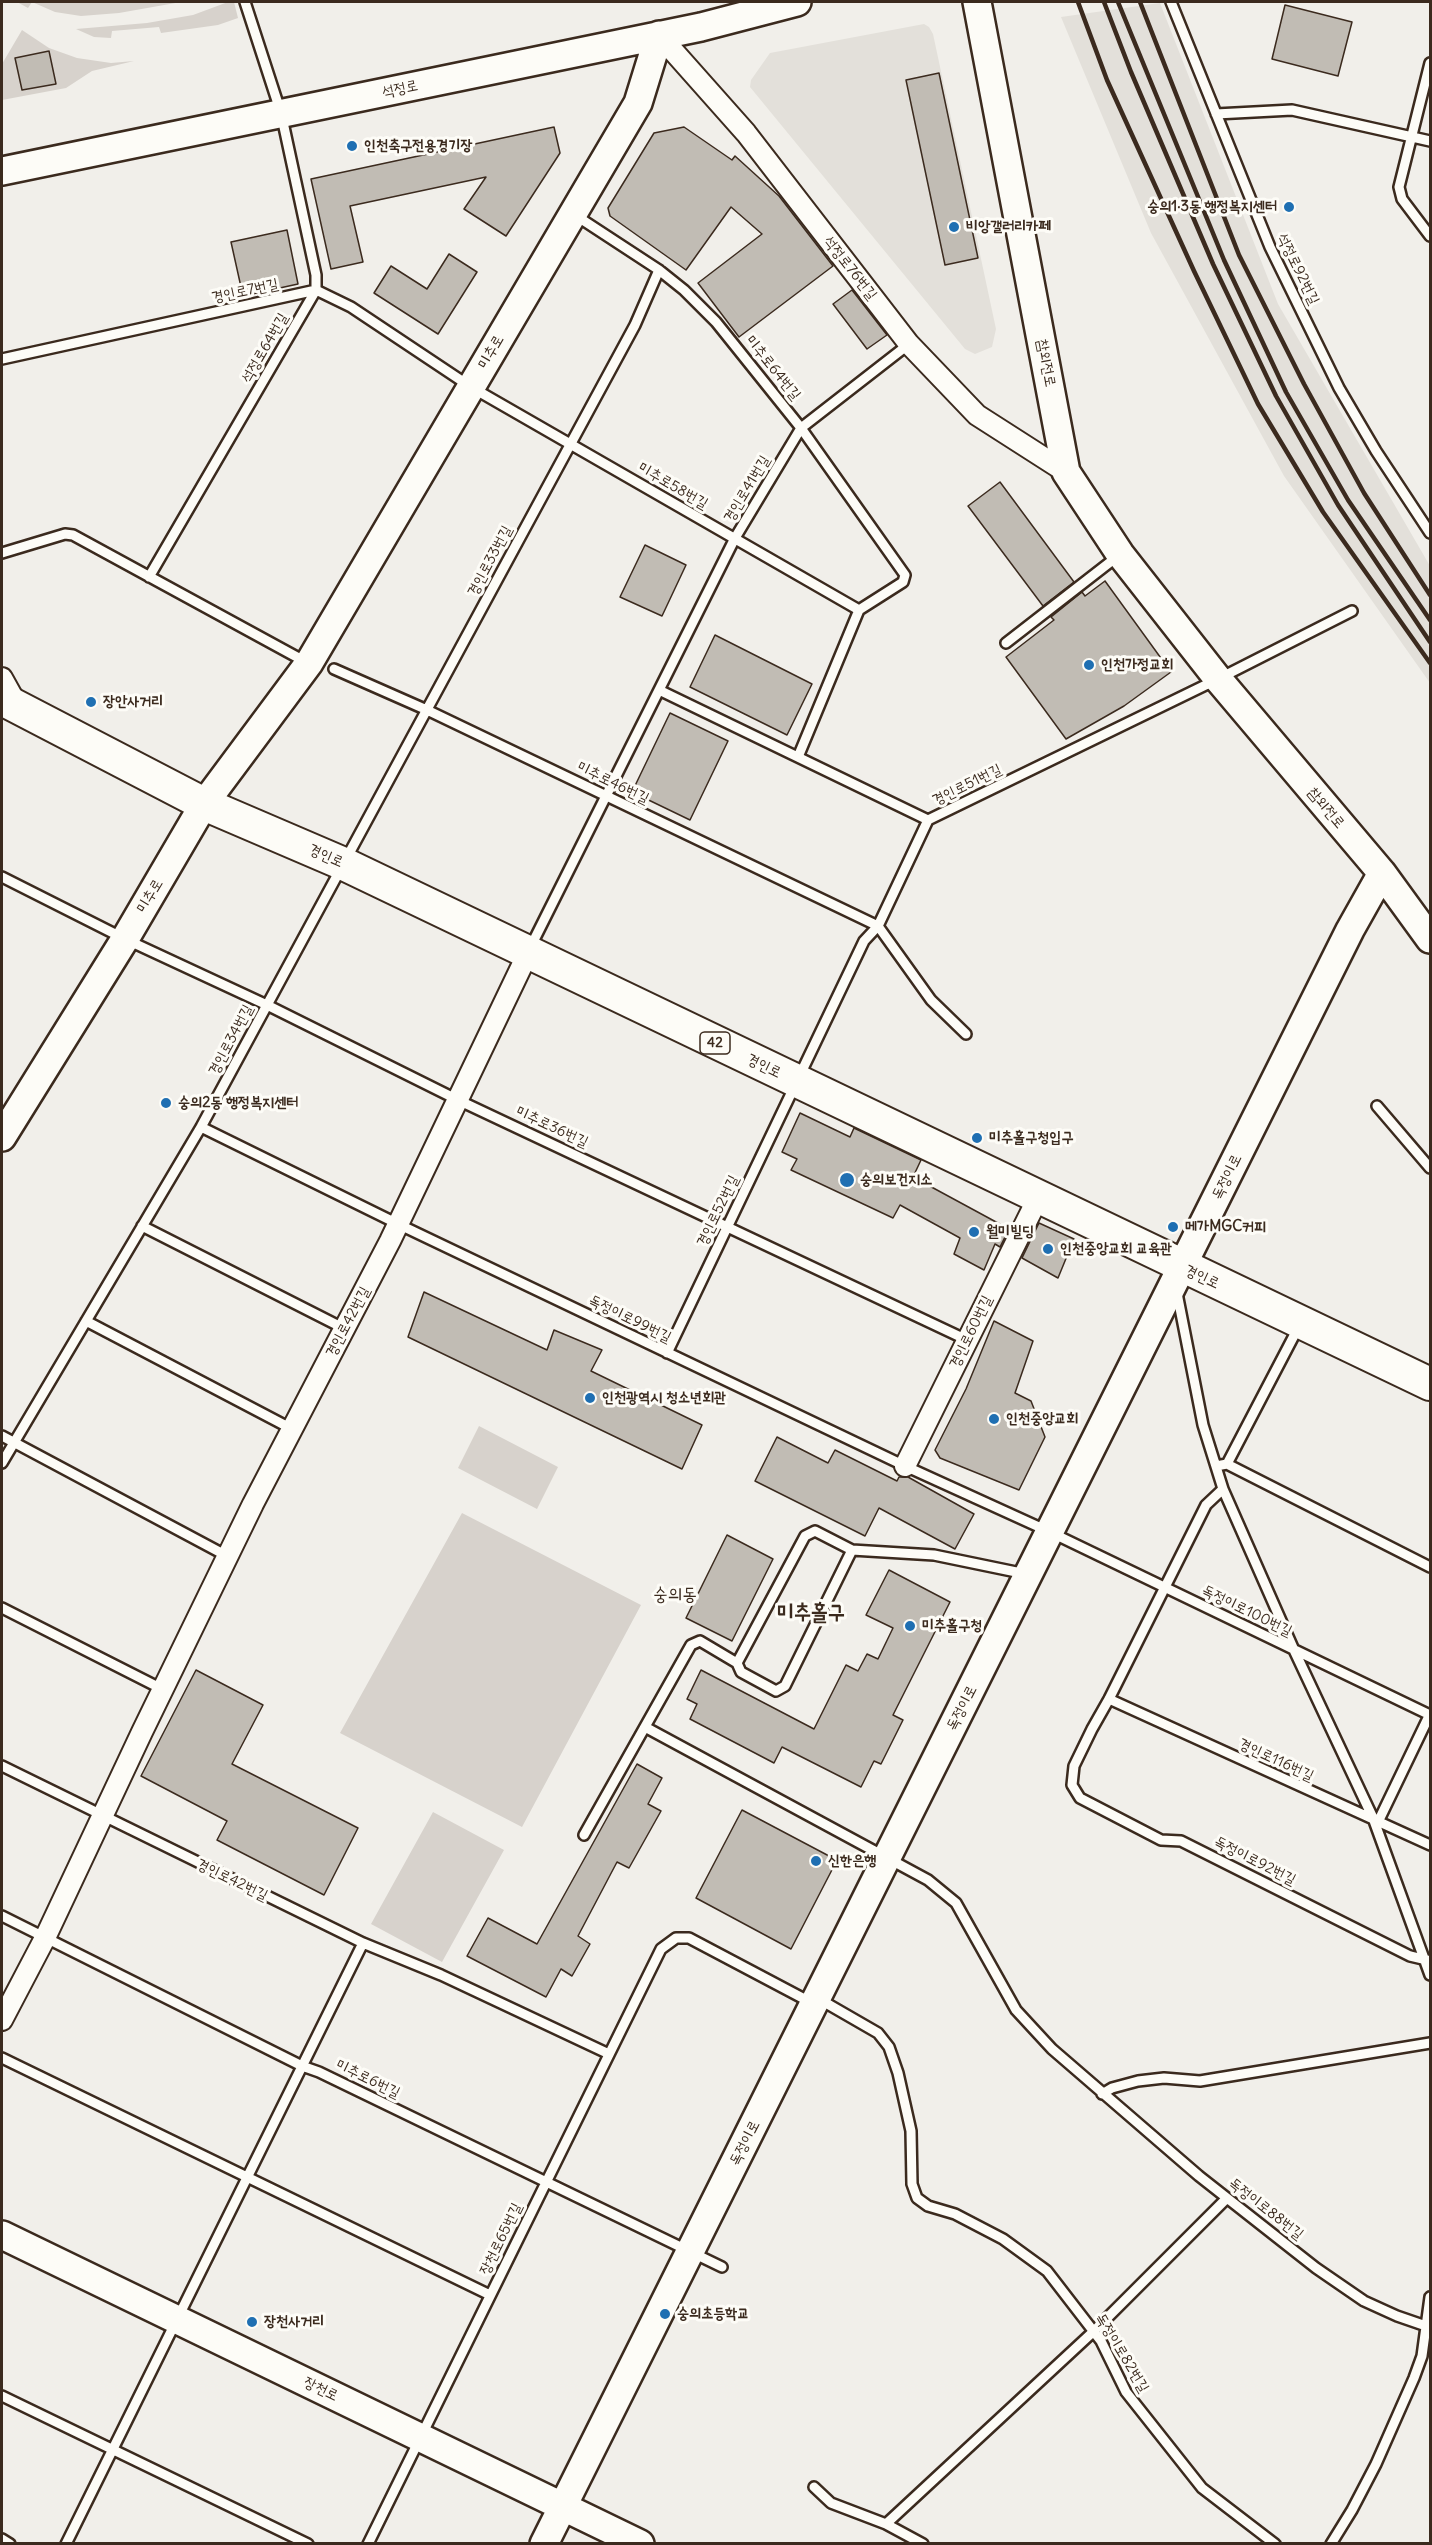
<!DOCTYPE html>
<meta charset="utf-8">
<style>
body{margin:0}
#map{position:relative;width:1432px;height:2545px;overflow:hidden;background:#f1efea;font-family:Delius,sans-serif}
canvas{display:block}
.frame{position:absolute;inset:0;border:3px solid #3b2a1e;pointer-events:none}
</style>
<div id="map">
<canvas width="1432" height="2545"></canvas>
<div class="frame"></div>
</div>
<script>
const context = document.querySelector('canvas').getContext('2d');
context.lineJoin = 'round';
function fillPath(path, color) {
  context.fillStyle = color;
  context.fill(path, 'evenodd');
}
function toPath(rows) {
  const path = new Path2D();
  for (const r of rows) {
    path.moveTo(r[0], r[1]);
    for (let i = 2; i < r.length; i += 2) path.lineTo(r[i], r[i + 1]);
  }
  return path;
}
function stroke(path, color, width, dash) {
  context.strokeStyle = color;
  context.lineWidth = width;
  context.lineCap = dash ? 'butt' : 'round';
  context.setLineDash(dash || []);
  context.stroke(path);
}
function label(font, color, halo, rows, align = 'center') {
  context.font = font + ' Delius,"Poor Story",sans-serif';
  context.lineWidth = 6;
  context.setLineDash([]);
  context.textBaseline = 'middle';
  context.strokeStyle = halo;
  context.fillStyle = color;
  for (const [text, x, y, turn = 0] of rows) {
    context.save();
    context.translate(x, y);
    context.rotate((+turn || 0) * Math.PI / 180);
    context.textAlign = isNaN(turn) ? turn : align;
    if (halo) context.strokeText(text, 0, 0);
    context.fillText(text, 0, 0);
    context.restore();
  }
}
fillPath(toPath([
 [1160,3,1278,304,1430,566,1430,683,1284,476,1151,233,1061,17],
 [924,24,929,27,933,34,996,329,992,347,975,354,965,349,750,87,751,80,770,53]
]), '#e3e0da');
fillPath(toPath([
 [17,2,181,2,119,13,81,16,55,12,32,2,28,8],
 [228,2,234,2,238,18,218,25,161,33,159,27,112,31,111,38,94,37,76,29,147,23,193,15],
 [22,30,49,48,77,58,111,63,134,61,92,71,66,88,2,100,2,64],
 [49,51,55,84,22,90,16,58],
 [479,1426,558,1467,537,1509,458,1468],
 [462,1513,641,1605,522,1827,340,1733],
 [433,1812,504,1850,442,1962,371,1924]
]), '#d7d2cc');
const building = toPath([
 [1285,5,1352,22,1338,76,1272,59,1285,5],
 [49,51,56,84,22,90,15,58,49,51],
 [939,73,978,258,945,265,906,80,939,73],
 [554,127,560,153,506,236,464,209,486,177,350,206,363,262,331,269,311,179,554,127],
 [684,127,732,160,735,156,779,196,833,266,739,337,698,283,762,234,731,207,686,270,610,216,608,208,654,133,684,127],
 [287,230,298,284,243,296,231,242,287,230],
 [449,254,477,272,438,334,374,293,391,266,427,289,449,254],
 [852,290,887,335,867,349,833,304,852,290],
 [1000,482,1074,582,1043,606,968,506,1000,482],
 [645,545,686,565,662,616,620,597,645,545],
 [1105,581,1171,672,1124,706,1066,739,1006,657,1054,620,1051,617,1082,592,1085,596,1105,581],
 [715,635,812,684,787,735,690,687,715,635],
 [670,713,728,741,690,820,632,792,670,713],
 [800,1113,850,1137,854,1128,921,1160,913,1177,1009,1229,1000,1247,995,1244,984,1270,954,1254,960,1238,900,1205,893,1218,791,1170,797,1159,782,1152,800,1113],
 [1039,1223,1074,1239,1058,1278,1022,1258,1039,1223],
 [424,1292,547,1350,554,1330,602,1350,591,1371,702,1425,682,1469,408,1337,424,1292],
 [994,1321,1033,1341,1015,1393,1031,1401,1045,1437,1019,1490,940,1458,935,1450,966,1389,994,1321],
 [777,1437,828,1463,835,1450,897,1481,899,1477,908,1477,974,1514,955,1549,879,1508,865,1536,755,1481,777,1437],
 [727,1535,773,1559,732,1641,686,1618,727,1535],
 [889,1570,950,1602,893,1715,903,1720,881,1764,874,1761,861,1787,782,1747,774,1763,690,1719,697,1704,687,1699,701,1670,814,1729,846,1665,858,1671,867,1654,878,1659,893,1628,866,1615,889,1570],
 [196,1670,263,1705,232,1764,358,1828,324,1895,217,1840,227,1821,141,1776,196,1670],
 [637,1764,662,1778,648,1804,661,1811,629,1868,617,1862,578,1936,590,1944,572,1976,561,1969,546,1997,467,1956,488,1918,537,1944,637,1764],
 [742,1810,829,1856,835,1864,791,1949,696,1898,742,1810]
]);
fillPath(building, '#c1bcb4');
stroke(building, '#3b2a1e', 1.5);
const lane = toPath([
 [1171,2,1270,247,1339,388,1376,451,1430,533],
 [1430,63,1399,187,1402,199,1430,236],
 [1216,114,1292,110,1430,141],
 [575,215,659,270,684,290,716,322,801,428,905,575,903,582,859,610,798,757],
 [2,359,316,290,351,307,471,387,859,610],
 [2,553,65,534,73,535,306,662],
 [149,577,316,290,316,275,281,113,245,2],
 [1006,643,1118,556],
 [334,669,427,710,878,926,931,1000,966,1034],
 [659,690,928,820],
 [2,877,125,939,267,1005,458,1100,967,1340],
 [530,948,735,538,801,428,909,344],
 [1377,1106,1430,1168],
 [201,1127,398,1224,905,1466,1050,1532,1430,1715],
 [142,1226,345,1329],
 [1177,1293,1203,1425,1223,1489,1294,1650,1373,1818,1430,1975],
 [86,1321,292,1429],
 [667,1353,864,941,878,926,928,820,1218,679,1352,611],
 [2,1436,227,1556],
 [2,1463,201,1127,635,325,659,270],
 [1227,1464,1298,1328],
 [1216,1466,1227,1464,1430,1567],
 [1223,1489,1206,1505,1109,1699,1092,1729,1074,1766,1072,1785,1080,1798,1161,1840,1181,1841,1410,1956,1427,1960],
 [852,1550,785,1686,776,1691,741,1672,737,1663,805,1536,815,1531,852,1550,934,1555,1026,1574],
 [2,1608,162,1689],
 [1109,1699,1430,1845],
 [645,1727,928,1880,956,1903,1016,2010,1052,2049,1199,2176,1316,2268,1364,2301,1397,2316,1426,2326],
 [2,1766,363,1943,441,1975,609,2054],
 [1379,1820,1430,1714],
 [584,1835,691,1645,700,1641,737,1663],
 [2,1916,302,2066,319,2072,722,2267],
 [819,1999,878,2033,889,2047,898,2073,911,2131,912,2184,917,2198,928,2206,955,2214,1003,2239,1047,2271,1101,2341,1126,2392,1202,2488,1275,2544],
 [2,2058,490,2295],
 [1102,2094,1112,2088,1138,2081,1164,2078,1200,2081,1430,2043],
 [2,2396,308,2544],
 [814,2487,831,2503,886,2524,923,2544],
 [886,2524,1094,2331,1227,2198],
 [2,2539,10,2544],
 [66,2544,363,1943],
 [368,2544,661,1949,676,1938,689,1938,812,2003],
 [1331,2544,1352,2510,1376,2464,1414,2378,1422,2356,1430,2297]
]);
const street = toPath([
 [659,35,746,133,909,344,977,415,1066,472],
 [2,678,17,705],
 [905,1466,1038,1198],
 [2,2020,45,1938,142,1732,253,1504,390,1241,528,953]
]);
const secondary = toPath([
 [977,2,1066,472,1120,554,1218,679,1382,873,1430,939],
 [2,171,701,27,797,2],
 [2,1137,125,939,204,804,309,663,638,103,659,35],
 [2,2235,640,2544],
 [544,2544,1350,930,1382,873]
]);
const primary = toPath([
 [2,699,204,804,344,864,1430,1384]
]);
stroke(lane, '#3b2a1e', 14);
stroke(street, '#3b2a1e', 24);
stroke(secondary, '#3b2a1e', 32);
stroke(primary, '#3b2a1e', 36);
stroke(lane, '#fdfcf7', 9);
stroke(street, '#fdfcf7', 20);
stroke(secondary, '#fdfcf7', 27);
stroke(primary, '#fdfcf7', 32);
stroke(toPath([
 [1078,2,1107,80,1194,271,1258,404,1323,512,1430,663],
 [1104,2,1131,72,1213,264,1276,396,1338,505,1430,642],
 [1118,2,1224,260,1286,392,1348,500,1430,620],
 [1140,2,1239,255,1304,384,1364,493,1430,595]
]), '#3b2a1e', 4.5);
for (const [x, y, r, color] of [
 [352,146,6,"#1f6fb2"],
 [1289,207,6,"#1f6fb2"],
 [954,227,6,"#1f6fb2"],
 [1089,665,6,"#1f6fb2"],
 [91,702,6,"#1f6fb2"],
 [166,1103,6,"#1f6fb2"],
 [977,1138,6,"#1f6fb2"],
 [847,1180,8,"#1f6fb2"],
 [1173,1227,6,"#1f6fb2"],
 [974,1232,6,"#1f6fb2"],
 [1048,1249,6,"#1f6fb2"],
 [590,1398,6,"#1f6fb2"],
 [994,1419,6,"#1f6fb2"],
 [910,1626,6,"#1f6fb2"],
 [816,1861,6,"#1f6fb2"],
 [665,2314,6,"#1f6fb2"],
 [252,2322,6,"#1f6fb2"]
]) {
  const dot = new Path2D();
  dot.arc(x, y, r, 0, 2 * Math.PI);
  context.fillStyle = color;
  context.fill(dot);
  stroke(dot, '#fdfcf7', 2);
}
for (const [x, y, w] of [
 [715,1043,30]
]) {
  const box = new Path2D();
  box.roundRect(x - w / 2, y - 11, w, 22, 4.5);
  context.fillStyle = '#fdfcf7';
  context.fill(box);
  stroke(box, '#3b2a1e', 1.5);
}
label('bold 14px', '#3b2a1e', null, [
 ["42",715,1043]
]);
label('15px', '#3b2a1e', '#fdfcf7', [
 ["석정로",400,89,-12],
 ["석정로76번길",850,268,52],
 ["석정로92번길",1298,269,64],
 ["경인로7번길",245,291,-12],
 ["석정로64번길",265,348,-60],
 ["미추로",491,352,-60],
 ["참외전로",1046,363,79],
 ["미추로64번길",773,368,51],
 ["미추로58번길",673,486,30],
 ["경인로41번길",747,489,-59],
 ["경인로33번길",490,561,-62],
 ["미추로46번길",613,783,26],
 ["경인로51번길",967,785,-26],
 ["참외전로",1326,808,50],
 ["경인로",326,856,24],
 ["미추로",150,896,-59],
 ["경인로34번길",231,1040,-62],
 ["경인로",764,1066,26],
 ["미추로36번길",552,1127,25],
 ["독정이로",1227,1177,-64],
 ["경인로52번길",718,1211,-64],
 ["경인로",1202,1277,25],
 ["독정이로99번길",630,1319,26],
 ["경인로42번길",348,1322,-62],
 ["경인로60번길",971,1332,-64],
 ["독정이로100번길",1247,1611,26],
 ["독정이로",962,1708,-63],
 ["경인로116번길",1276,1760,25],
 ["독정이로92번길",1255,1861,27],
 ["경인로42번길",232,1880,26],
 ["미추로6번길",368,2079,26],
 ["독정이로",745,2143,-63],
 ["독정이로88번길",1266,2209,38],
 ["장천로65번길",501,2239,-64],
 ["독정이로82번길",1122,2353,59],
 ["장천로",321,2389,26]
]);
label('bold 15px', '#3b2a1e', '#fdfcf7', [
 ["인천축구전용경기장",364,146],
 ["숭의1·3동 행정복지센터",1277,207,"right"],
 ["비앙갤러리카페",966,227],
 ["인천가정교회",1101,665],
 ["장안사거리",103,702],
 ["숭의2동 행정복지센터",178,1103],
 ["미추홀구청입구",989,1138],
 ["숭의보건지소",860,1180],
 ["메가MGC커피",1185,1227],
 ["월미빌딩",986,1232],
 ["인천중앙교회 교육관",1060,1249],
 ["인천광역시 청소년회관",602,1398],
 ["인천중앙교회",1006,1419],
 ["미추홀구청",922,1626],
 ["신한은행",828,1861],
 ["숭의초등학교",677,2314],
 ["장천사거리",264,2322]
], 'left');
label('18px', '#3b2a1e', '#fdfcf7', [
 ["숭의동",675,1595]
]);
label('bold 21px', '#3b2a1e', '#fdfcf7', [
 ["미추홀구",811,1613]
]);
</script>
